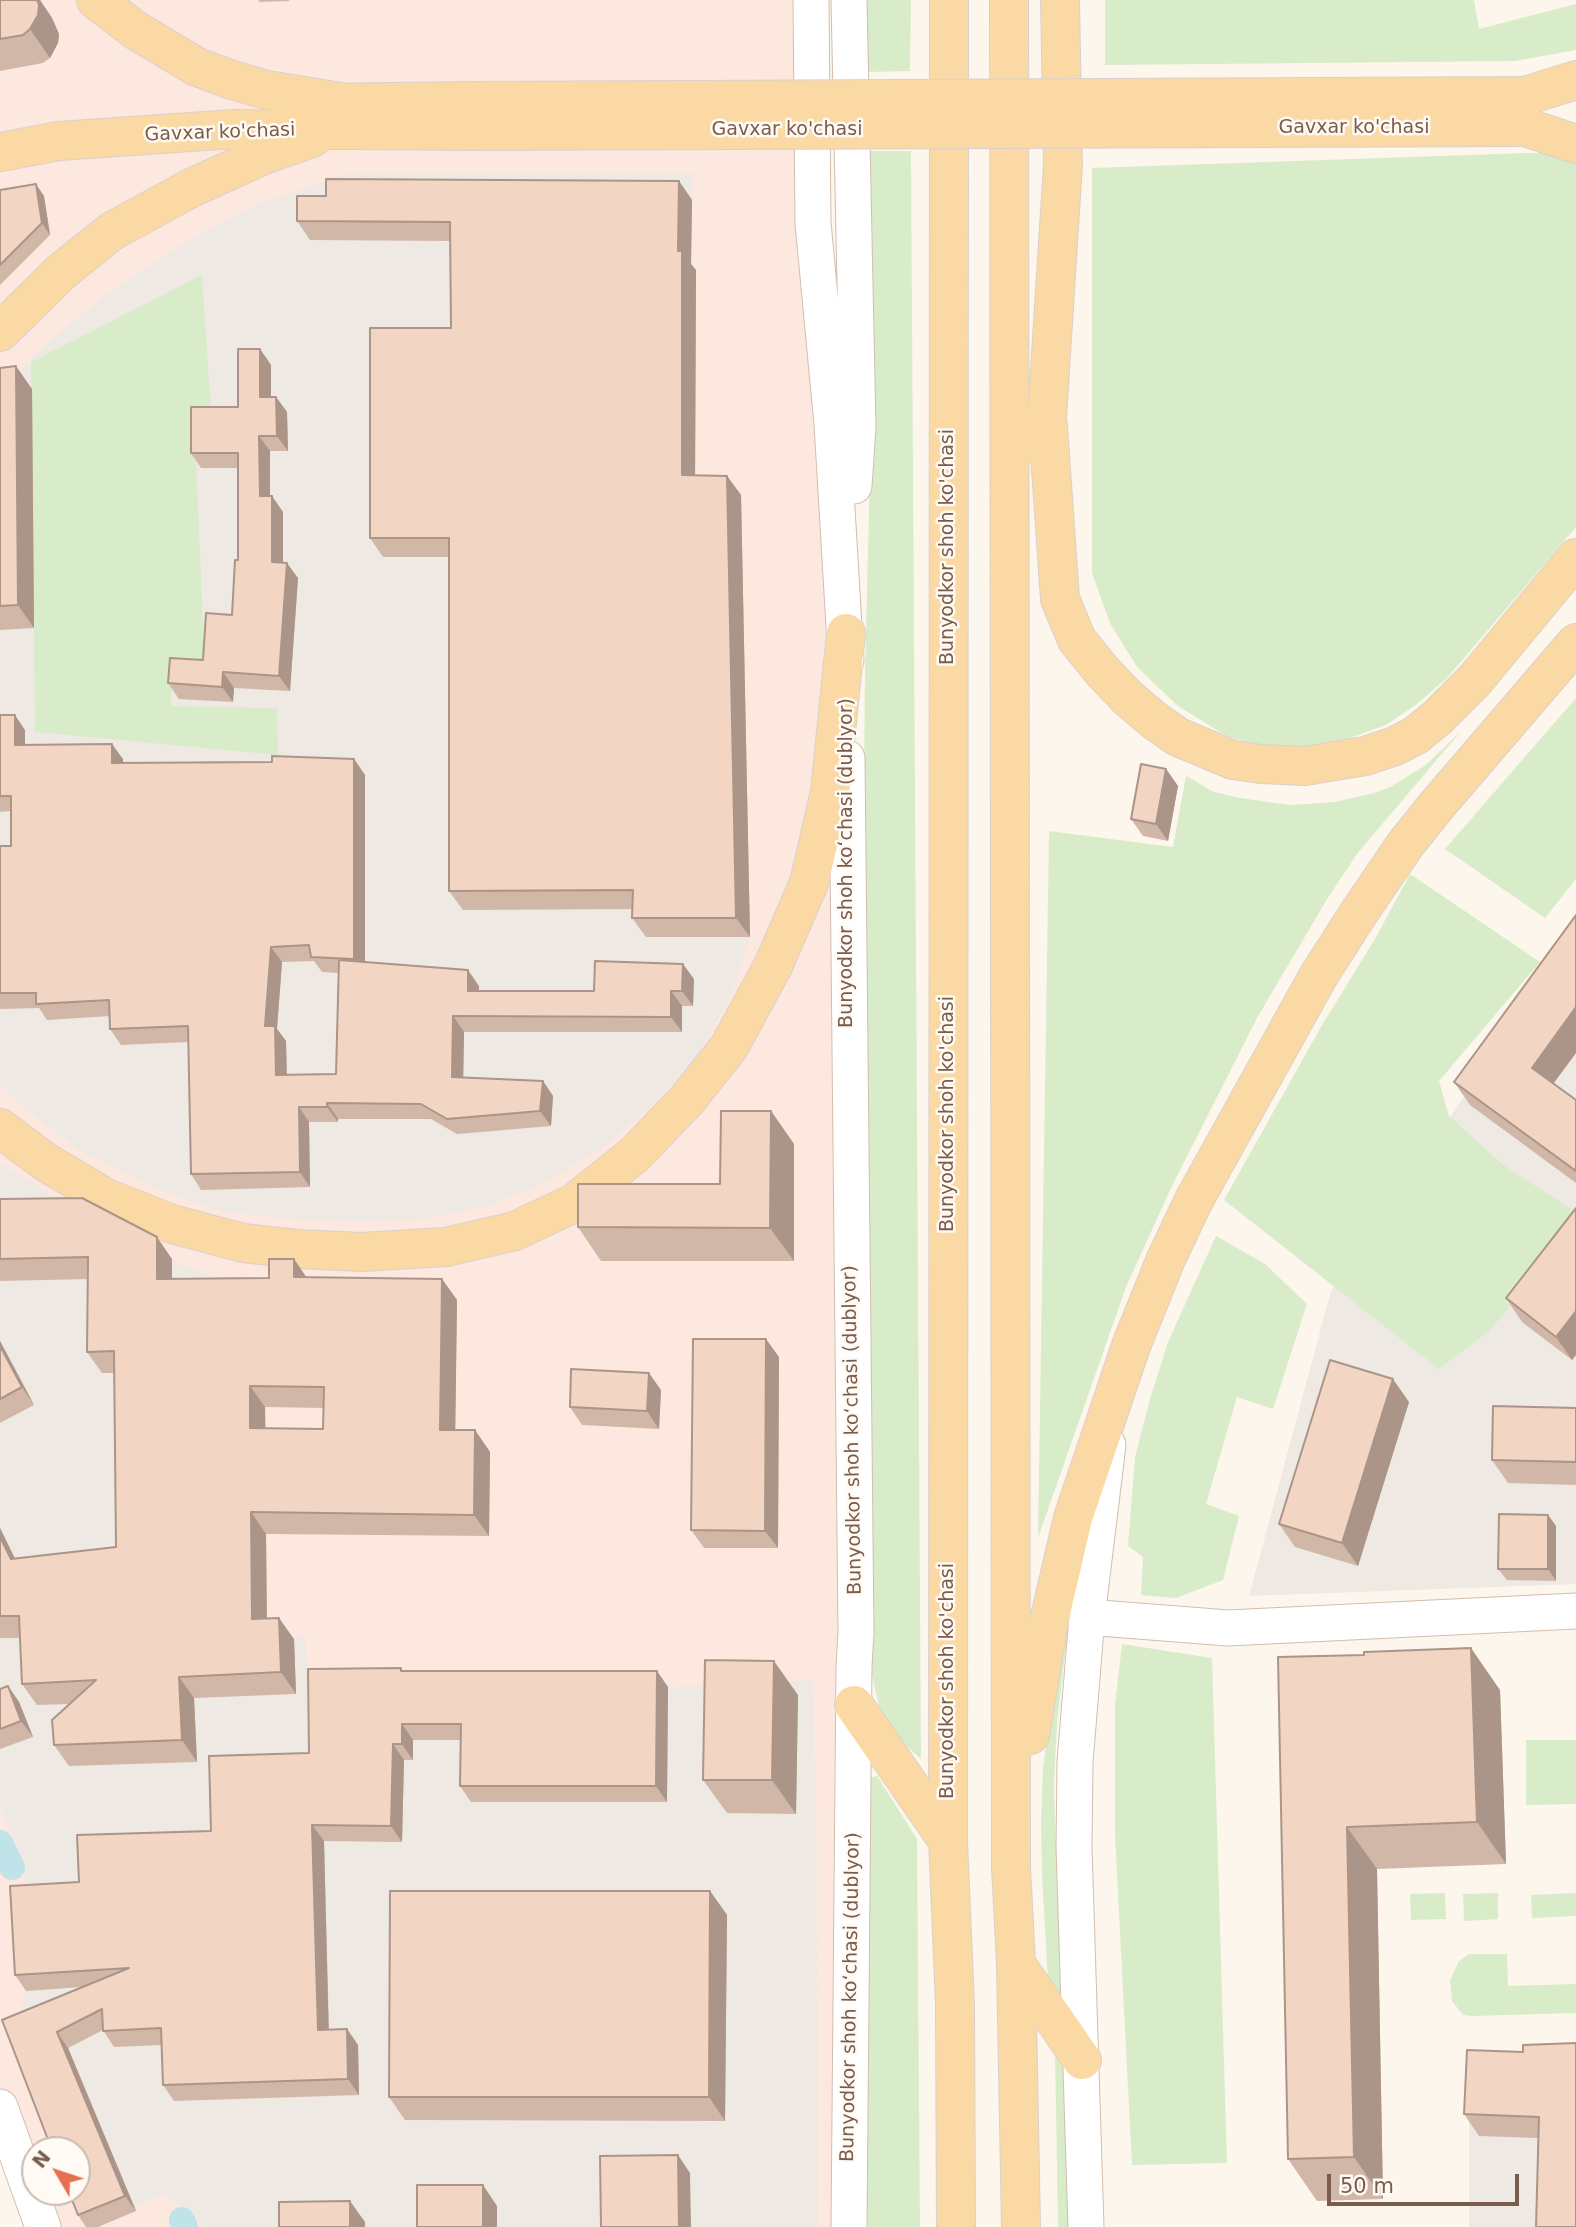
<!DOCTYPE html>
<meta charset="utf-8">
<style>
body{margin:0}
#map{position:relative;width:1576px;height:2227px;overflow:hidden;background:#fdf6ec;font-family:"DejaVu Sans",sans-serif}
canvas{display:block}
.north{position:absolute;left:21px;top:2136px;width:70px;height:70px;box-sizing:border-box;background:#fffaf3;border:2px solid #cabbb1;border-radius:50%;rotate:309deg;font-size:19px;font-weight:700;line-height:28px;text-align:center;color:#7a5c4d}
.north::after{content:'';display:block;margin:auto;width:24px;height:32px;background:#e76f51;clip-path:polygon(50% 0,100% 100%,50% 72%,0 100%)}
.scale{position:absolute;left:1327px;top:2174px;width:192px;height:32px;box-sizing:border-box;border:4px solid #7a5c4d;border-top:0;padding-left:9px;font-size:21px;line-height:24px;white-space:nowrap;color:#7a5c4d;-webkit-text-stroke:5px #fffaf3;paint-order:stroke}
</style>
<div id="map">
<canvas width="1576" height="2227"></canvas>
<div class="north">N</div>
<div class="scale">50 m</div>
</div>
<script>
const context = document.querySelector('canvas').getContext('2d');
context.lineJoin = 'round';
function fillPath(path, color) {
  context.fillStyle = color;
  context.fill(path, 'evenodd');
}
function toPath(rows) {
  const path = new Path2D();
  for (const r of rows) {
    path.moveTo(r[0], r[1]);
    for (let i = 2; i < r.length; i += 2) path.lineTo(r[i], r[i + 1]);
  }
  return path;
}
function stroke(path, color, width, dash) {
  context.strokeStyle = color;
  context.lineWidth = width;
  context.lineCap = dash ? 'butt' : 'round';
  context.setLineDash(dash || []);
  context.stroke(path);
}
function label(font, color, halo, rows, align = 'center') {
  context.font = font + ' "DejaVu Sans",sans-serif';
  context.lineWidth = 5;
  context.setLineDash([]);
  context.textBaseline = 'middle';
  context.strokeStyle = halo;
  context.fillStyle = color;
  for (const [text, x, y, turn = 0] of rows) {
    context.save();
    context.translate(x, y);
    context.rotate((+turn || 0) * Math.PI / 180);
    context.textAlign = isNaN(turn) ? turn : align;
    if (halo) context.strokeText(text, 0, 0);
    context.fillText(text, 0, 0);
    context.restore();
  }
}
fillPath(toPath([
 [0,0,811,0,832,424,849,2227,43,2227,0,2107],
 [35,2150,77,2150,77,2192,35,2192]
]), '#fde8e0');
fillPath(toPath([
 [693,173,691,243,695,270,695,493,741,495,750,937,729,1001,696,1057,654,1103,607,1144,549,1181,488,1206,424,1219,357,1221,283,1219,215,1210,147,1185,81,1151,29,1112,0,1085,0,393,39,350,105,295,179,246,256,205,345,174],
 [1576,933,1576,1584,1249,1596,1331,1291],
 [0,1164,97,1220,172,1259,264,1299,267,1634,306,1637,308,1685,412,1683,668,1687,813,1680,817,1849,818,2227,206,2227,165,2193,96,2227,77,2192,77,2150,13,2035,26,1991,21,1902,25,1862,0,1809],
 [1576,2052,1576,2227,1469,2227,1469,2056]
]), '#efe9e4');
fillPath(toPath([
 [864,0,911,0,910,71,867,72],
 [1105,0,1474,0,1479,29,1576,4,1576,50,1515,61,1105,65],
 [868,151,911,151,921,1759,893,1734,879,1706,871,1671,863,885,865,673,870,471],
 [1527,153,1555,153,1576,160,1576,527,1447,678,1417,704,1386,725,1328,746,1293,752,1261,748,1225,735,1178,706,1137,667,1110,623,1092,573,1092,168],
 [202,275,211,412,194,413,205,671,172,671,171,706,277,708,278,755,35,732,31,362],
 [1576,698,1576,879,1545,918,1445,849],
 [1461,731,1357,854,1327,899,1257,1018,1170,1190,1126,1287,1038,1538,1049,831,1173,847,1186,776,1214,792,1240,798,1290,805,1335,802,1374,793,1390,787,1426,765],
 [1410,874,1540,962,1439,1081,1449,1116,1503,1165,1576,1212,1576,1229,1489,1331,1439,1369,1224,1200,1322,1025,1375,939],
 [1216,1236,1265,1264,1307,1304,1273,1409,1237,1397,1206,1504,1239,1516,1223,1580,1176,1598,1141,1595,1143,1557,1128,1546,1135,1457,1150,1399,1168,1342],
 [1070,1611,1057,1723,1054,1784,1057,1887,1065,2005,1048,1981,1042,1875,1041,1822,1043,1769,1049,1717],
 [1122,1644,1212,1658,1227,2163,1132,2165,1115,1835,1115,1705],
 [1526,1740,1576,1740,1576,1804,1526,1805],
 [877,1776,917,1839,920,2227,862,2227,866,1779],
 [1445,1893,1446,1919,1411,1920,1410,1894],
 [1498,1893,1498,1919,1464,1921,1463,1894],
 [1576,1893,1576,1916,1532,1918,1531,1895],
 [1469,1954,1507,1954,1508,1986,1576,1984,1576,2013,1472,2016,1463,2015,1452,2001,1450,1980,1459,1961],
 [1055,2050,1066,2068,1068,2227,1058,2227]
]), '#d8ecc9');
stroke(toPath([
 [0,1843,12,1867],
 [182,2220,185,2227]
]), '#bfe3e8', 26);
const minor = toPath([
 [811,0,813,223,832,424,846,660],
 [849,0,858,426,854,486],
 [847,758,856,1632,854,1666,849,2227],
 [1087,1617,1228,1628,1576,1611],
 [0,2107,43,2227],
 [1086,2227,1074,1847,1075,1762,1087,1617,1108,1445]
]);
const major = toPath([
 [96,0,135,30,197,67,232,80,267,90,340,102],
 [949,0,948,1841,955,2004,956,2227],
 [1009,0,1011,1867,1016,1964,1021,2227],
 [1525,96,1576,80],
 [312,103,472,101],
 [1525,127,1576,144],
 [0,152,59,141,234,129,472,131],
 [0,332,61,272,112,231,193,187,266,154,312,138],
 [1048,426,1060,599,1077,640,1103,672,1128,698,1155,721,1178,737,1233,760,1261,764,1305,766,1365,756,1395,746,1416,735,1438,717,1474,681,1576,558],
 [1045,450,1063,164,1060,0],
 [0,1128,47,1163,106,1198,172,1224,243,1243,297,1249,362,1252,446,1247,515,1231,574,1203,634,1155,686,1101,729,1047,773,966,809,883,830,792,846,633],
 [854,1705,948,1841],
 [1030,1735,1049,1621,1073,1518,1131,1346,1166,1259,1194,1200,1319,975,1360,911,1405,845,1437,805,1576,643],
 [1016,1964,1082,2060]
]);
stroke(minor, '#d1beb0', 37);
stroke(major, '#dad1cd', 40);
stroke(minor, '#fff', 35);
stroke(major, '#fbd9a5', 38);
const majorBridge = toPath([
 [472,101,1525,96],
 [472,131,1525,127]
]);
stroke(majorBridge, '#dad1cd', 40, []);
stroke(majorBridge, '#fbd9a5', 38);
fillPath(toPath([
 [0,0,40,0,52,18,59,34,58,43,50,58,43,63,0,71],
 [258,0,289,0,289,1,260,2],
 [679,181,692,200,691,264,696,270,695,475,727,476,741,495,750,937,646,937,632,918,633,909,463,910,449,891,449,557,383,557,370,538,451,328,450,241,310,240,297,221,326,196],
 [0,190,44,196,50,235,0,285],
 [260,349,271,365,271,397,276,397,287,412,288,451,270,451,270,496,283,512,283,563,298,578,290,691,234,688,233,702,179,699,168,683,203,660,232,615,238,560,238,468,201,468,191,453,238,407],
 [0,368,32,389,34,628,0,630],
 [0,715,25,730,25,745,123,759,123,762,272,762,354,759,365,775,365,962,479,986,479,991,594,991,694,979,693,1006,682,1006,682,1032,464,1032,463,1077,543,1081,553,1096,551,1126,457,1134,431,1119,338,1119,338,1122,309,1122,310,1187,201,1190,191,1174,188,1042,121,1045,110,1029,110,1016,47,1020,39,1008,0,1009,0,846,11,846,11,811,0,812],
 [314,961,322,972,339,973,336,1074,287,1075,286,1041,277,1029,282,962],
 [1166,769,1178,786,1168,841,1143,836,1131,819],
 [1454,1082,1553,1084,1576,1100,1576,1183,1470,1105],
 [771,1111,794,1144,794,1261,601,1261,578,1227,720,1184],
 [0,1199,172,1259,172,1279,269,1278,294,1259,306,1277,442,1279,457,1300,455,1430,475,1430,490,1452,489,1536,266,1534,267,1618,294,1639,296,1694,194,1698,197,1762,69,1766,54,1745,70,1704,37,1705,22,1684,20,1638,0,1638,0,1528,15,1559,116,1547,114,1373,102,1373,87,1352,88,1279,0,1281],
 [265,1407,324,1408,323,1429,265,1428],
 [1576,1208,1576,1355,1572,1360,1522,1322,1506,1298],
 [0,1341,34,1405,0,1423],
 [779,1357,778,1548,704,1548,691,1530],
 [661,1390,659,1429,582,1425,570,1407],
 [1409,1402,1358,1566,1295,1547,1279,1524],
 [1576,1408,1576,1485,1508,1483,1492,1460],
 [1548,1515,1556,1526,1556,1581,1507,1580,1498,1569],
 [1278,1657,1500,1690,1506,1864,1377,1869,1383,2199,1317,2201,1288,2159],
 [401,1668,403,1671,668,1687,667,1802,471,1802,460,1786,461,1740,413,1740,413,1760,404,1760,402,1842,324,1841,329,2030,347,2029,358,2045,359,2095,174,2101,163,2085,162,2045,114,2047,103,2030,68,2048,136,2211,98,2227,86,2227,78,2215,2,2020,82,1987,26,1991,15,1975,79,1882,211,1831,309,1753],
 [8,1686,19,1702,33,1737,0,1749,0,1689],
 [798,1695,796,1814,727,1813,703,1780],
 [710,1891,727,1915,725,2121,405,2120,389,2097],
 [1576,2043,1538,2138,1479,2136,1464,2114,1523,2052]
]), '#d1b7a8');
fillPath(toPath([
 [37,0,40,0,52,18,59,34,58,43,50,58,30,29],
 [679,181,692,200,691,264,696,270,695,494,682,475,678,251],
 [36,184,44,196,50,235,42,223],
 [260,349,271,365,271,412,260,397],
 [16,366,32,389,34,628,18,605],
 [276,397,287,412,288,451,277,436],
 [259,436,270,451,270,512,260,496],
 [727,476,741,495,750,937,736,918],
 [272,496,283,512,283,578,272,562],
 [287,563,298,578,290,691,279,676],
 [223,672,234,688,233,702,222,687],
 [15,715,25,730,25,760,15,745],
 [112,744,123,759,123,778,112,763],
 [354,759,365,775,365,974,354,959],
 [1166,769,1178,786,1168,841,1156,824],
 [271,947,282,962,277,1029,286,1041,287,1090,276,1075,265,1026],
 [683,964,694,979,693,1006,682,991],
 [468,970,479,986,479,1006,468,991],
 [671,991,682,1006,682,1032,671,1017],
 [1576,1007,1576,1053,1548,1091,1532,1068],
 [453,1016,464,1032,463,1092,452,1077],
 [543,1081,553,1096,551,1126,540,1111],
 [327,1103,338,1119,338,1122,327,1107],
 [299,1107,309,1122,310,1187,300,1172],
 [771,1111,794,1144,794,1261,770,1228],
 [157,1237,172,1259,172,1300,157,1279],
 [294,1259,309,1281,294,1277],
 [442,1279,457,1300,455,1452,440,1430],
 [1576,1311,1576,1355,1572,1360,1556,1337],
 [766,1339,779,1357,778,1548,765,1531],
 [0,1341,34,1405,22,1387,0,1346],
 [649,1373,661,1390,659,1429,647,1411],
 [1393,1379,1409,1402,1358,1566,1342,1543],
 [250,1386,265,1407,266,1450,250,1428],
 [475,1430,490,1452,489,1536,474,1515],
 [251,1512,266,1534,267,1640,252,1619],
 [1548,1515,1556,1526,1556,1581,1548,1569],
 [0,1528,26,1581,11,1559,0,1537],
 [279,1618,294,1639,296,1694,281,1672],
 [1471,1648,1500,1690,1506,1864,1477,1822],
 [774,1661,798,1695,796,1814,772,1780],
 [657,1671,668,1687,667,1802,656,1786],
 [179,1677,194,1698,197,1762,182,1740],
 [8,1686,19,1702,33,1737,21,1721],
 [402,1724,413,1740,413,1760,402,1744],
 [393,1744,404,1760,402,1842,391,1826],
 [312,1825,324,1841,329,2046,318,2030],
 [1347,1827,1377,1869,1383,2199,1354,2157],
 [710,1891,727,1915,725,2121,709,2097],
 [347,2029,358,2045,359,2095,348,2079],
 [57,2032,68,2048,136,2211,125,2196],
 [678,2155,690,2173,691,2227,679,2227],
 [483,2185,497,2206,497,2227,483,2227],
 [350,2201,365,2222,365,2227,350,2227]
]), '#aa9588');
const building = toPath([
 [0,0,37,0,39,5,38,15,30,29,23,35,0,39,0,0],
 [326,179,679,181,678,251,682,251,682,475,727,476,736,918,632,918,633,890,449,891,449,538,370,538,370,328,451,328,450,222,297,221,297,196,326,196,326,179],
 [36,184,42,223,0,265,0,190,36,184],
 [238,349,260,349,260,397,276,397,277,436,259,436,260,496,272,496,272,562,287,563,279,676,223,672,222,687,168,683,170,658,203,660,206,613,232,615,235,560,238,560,238,453,191,453,191,407,238,407,238,349],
 [16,366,18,605,0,606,0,368,16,366],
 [0,715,15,715,15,745,112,744,112,763,272,762,272,756,354,759,354,959,311,957,309,945,271,947,265,1026,275,1026,276,1075,336,1074,339,960,468,970,468,991,594,991,595,961,683,964,682,991,671,991,671,1017,453,1016,452,1077,543,1081,540,1111,447,1119,421,1104,327,1103,327,1107,299,1107,300,1172,191,1174,188,1026,110,1029,109,1000,36,1004,36,993,0,993,0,846,11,846,11,796,0,796,0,715],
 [1141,764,1166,769,1156,824,1131,819,1141,764],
 [1576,915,1576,1007,1532,1068,1576,1100,1576,1171,1454,1082,1576,915],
 [721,1111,771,1111,770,1228,578,1227,578,1184,720,1184,721,1111],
 [82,1198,157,1237,157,1279,269,1278,269,1259,294,1259,294,1277,442,1279,440,1430,475,1430,474,1515,251,1512,252,1619,279,1618,281,1672,179,1677,182,1740,54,1745,52,1720,96,1680,22,1684,19,1616,0,1616,0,1537,11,1559,116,1547,114,1351,87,1352,88,1257,0,1259,0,1199,82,1198],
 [250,1386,324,1387,323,1429,250,1428,250,1386],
 [1576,1208,1576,1311,1556,1337,1506,1298,1576,1208],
 [693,1339,766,1339,765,1531,691,1530,693,1339],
 [0,1346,22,1387,0,1399,0,1346],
 [1330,1360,1393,1379,1342,1543,1279,1524,1330,1360],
 [571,1369,649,1373,647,1411,570,1407,571,1369],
 [1493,1406,1576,1408,1576,1462,1492,1460,1493,1406],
 [1499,1514,1548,1515,1548,1569,1498,1569,1499,1514],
 [1471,1648,1477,1822,1347,1827,1354,2157,1288,2159,1278,1657,1364,1655,1364,1652,1471,1648],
 [705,1660,774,1661,772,1780,703,1780,705,1660],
 [401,1668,401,1671,657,1671,656,1786,460,1786,461,1724,402,1724,402,1744,393,1744,391,1826,312,1825,318,2030,347,2029,348,2079,163,2085,161,2028,103,2031,102,2009,57,2032,125,2196,78,2215,69,2192,77,2192,77,2150,52,2150,2,2020,129,1968,15,1975,10,1886,79,1882,77,1835,211,1831,209,1756,309,1753,308,1669,401,1668],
 [8,1686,21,1721,0,1729,0,1689,8,1686],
 [390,1891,710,1891,709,2097,389,2097,390,1891],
 [1576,2043,1576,2227,1536,2227,1539,2117,1464,2114,1467,2050,1523,2052,1523,2045,1576,2043],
 [678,2155,679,2227,601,2227,600,2156,678,2155],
 [417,2185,483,2185,483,2227,417,2227,417,2185],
 [350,2201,350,2227,279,2227,279,2202,350,2201]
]);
fillPath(building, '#f3d5c3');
stroke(building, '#aa9588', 2);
label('19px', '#7a5c4d', '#fffaf3', [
 ["Gavxar ko'chasi",1354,128],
 ["Gavxar ko'chasi",787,130],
 ["Gavxar ko'chasi",220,133,-2],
 ["Bunyodkor shoh ko'chasi",948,547,-90],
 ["Bunyodkor shoh koʻchasi (dublyor)",847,863,-90],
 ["Bunyodkor shoh ko'chasi",948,1114,-90],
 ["Bunyodkor shoh koʻchasi (dublyor)",853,1430,-91],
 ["Bunyodkor shoh ko'chasi",948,1681,-90],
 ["Bunyodkor shoh koʻchasi (dublyor)",851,1997,-89]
]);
</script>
